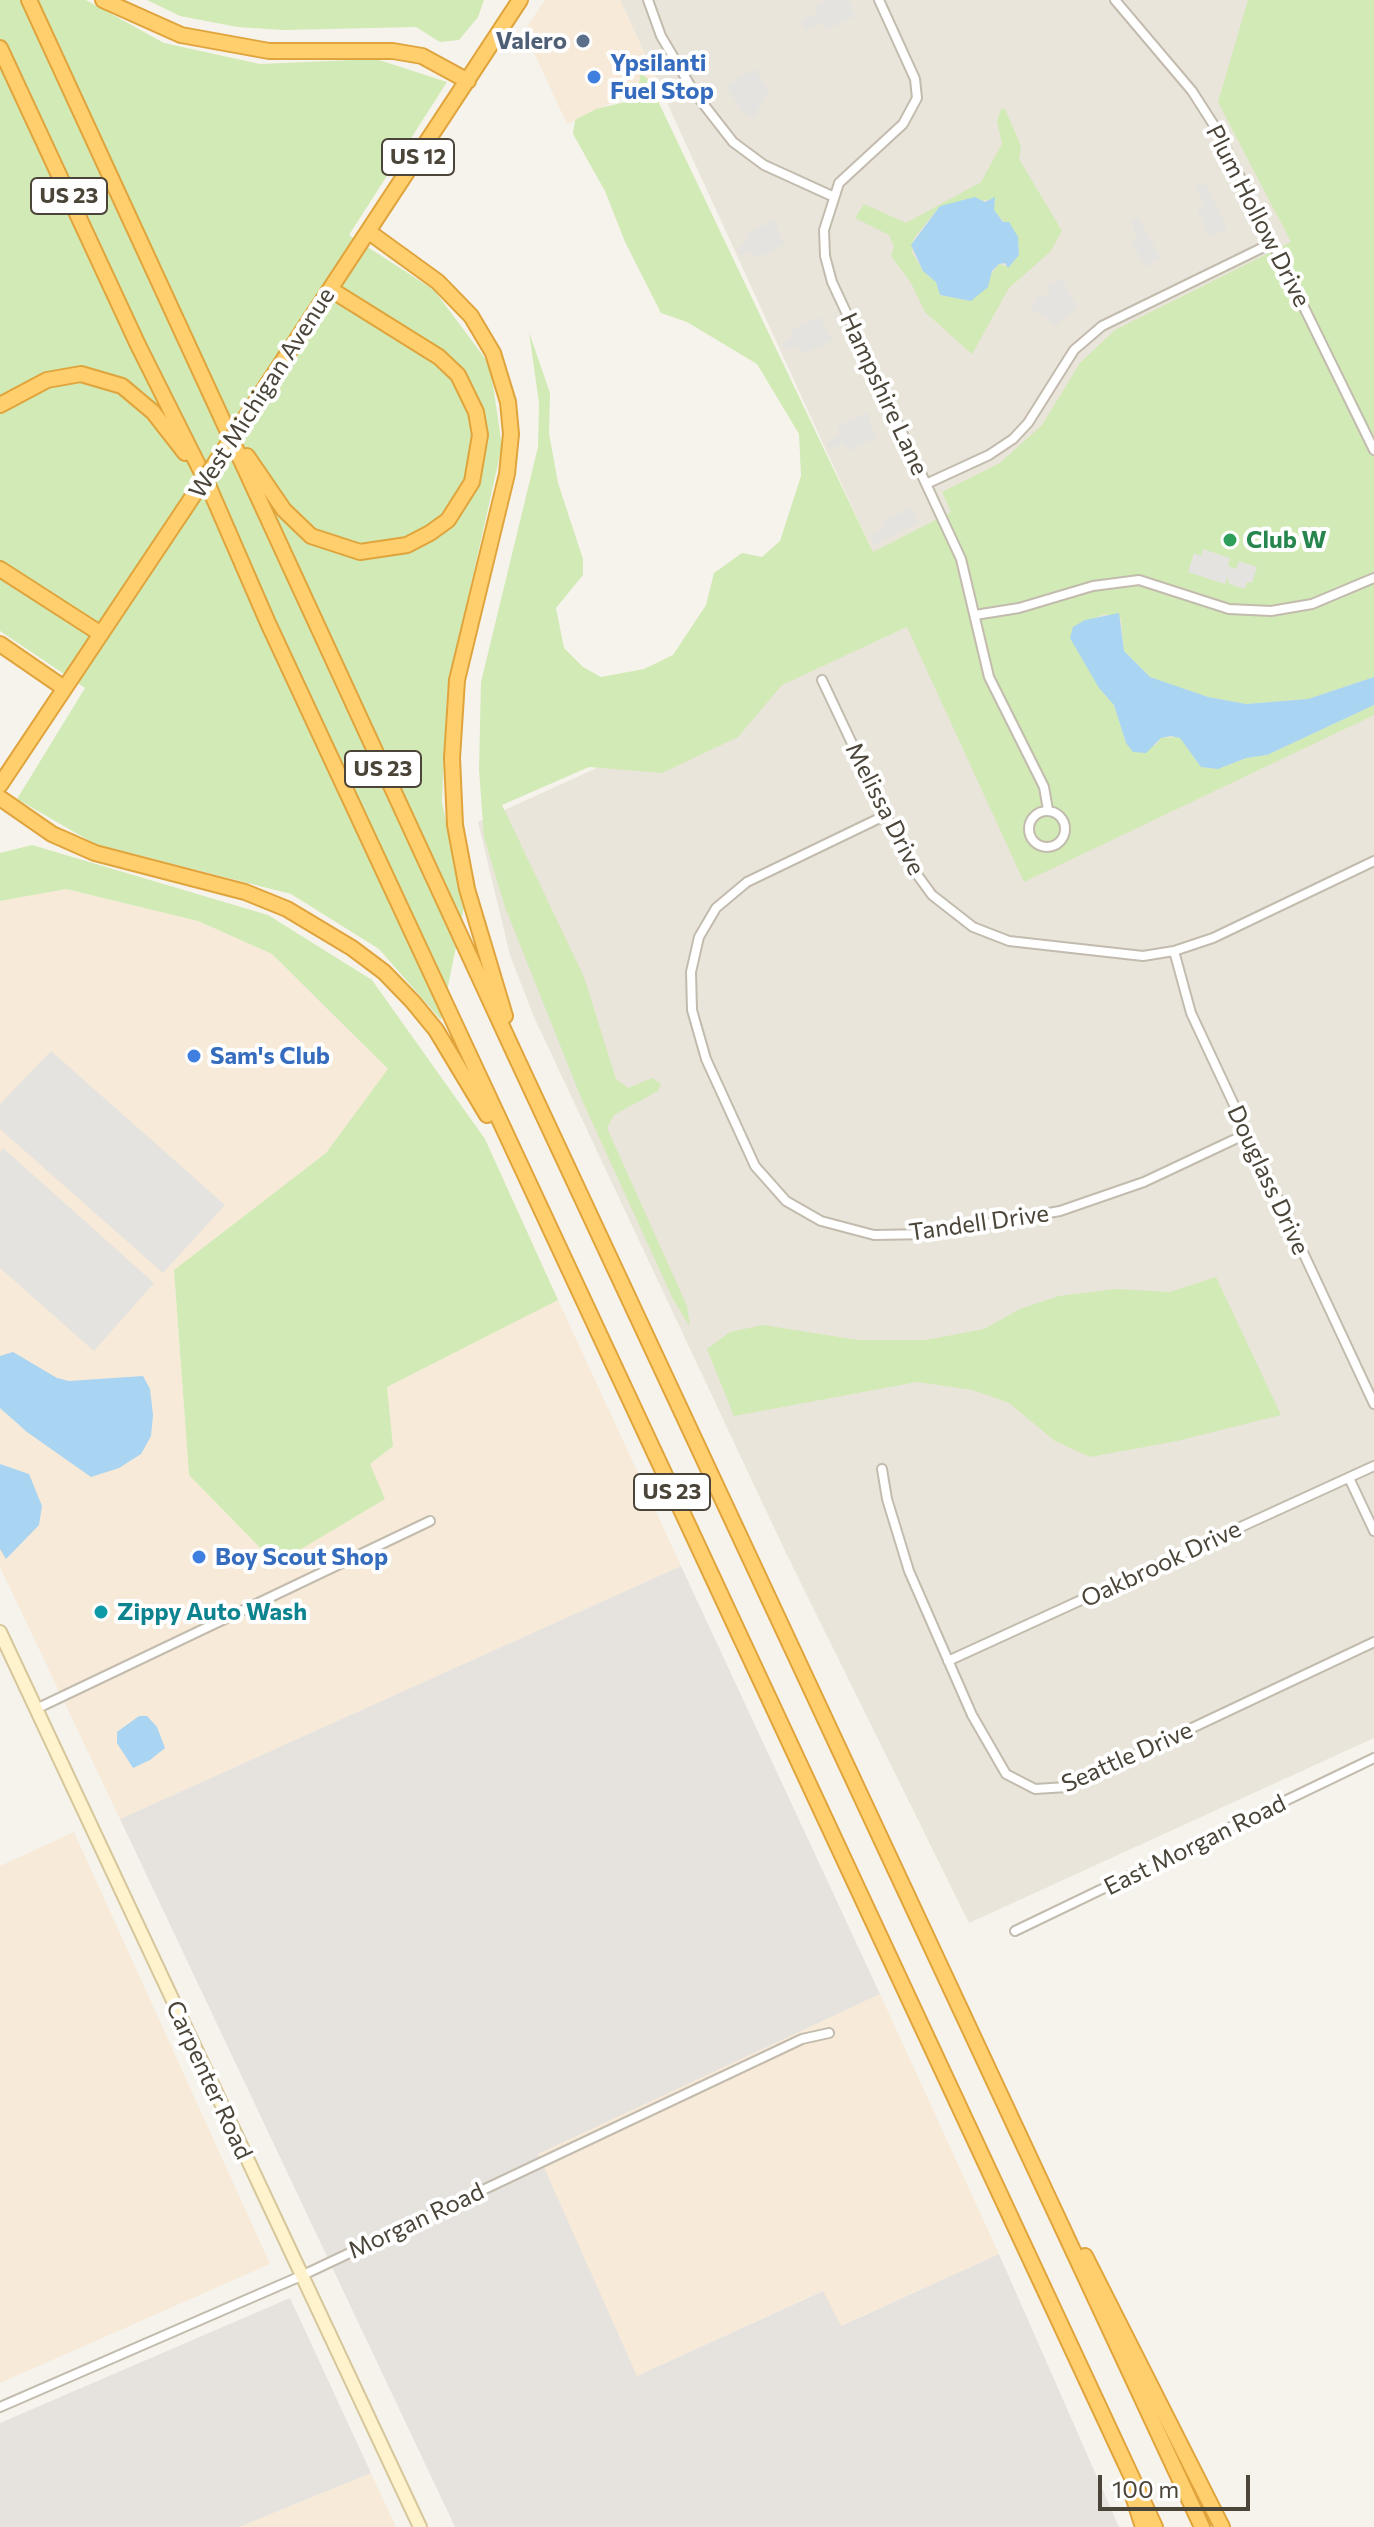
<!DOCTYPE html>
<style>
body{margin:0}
#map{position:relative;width:1374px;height:2527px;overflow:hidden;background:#f6f3ec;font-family:Commissioner,sans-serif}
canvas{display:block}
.scale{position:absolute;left:1098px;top:2475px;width:152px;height:36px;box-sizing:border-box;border:4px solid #4b4439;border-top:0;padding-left:10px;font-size:24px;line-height:28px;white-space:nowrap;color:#4b4439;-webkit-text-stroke:6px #fff;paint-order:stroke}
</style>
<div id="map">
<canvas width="1374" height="2527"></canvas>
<div class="scale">100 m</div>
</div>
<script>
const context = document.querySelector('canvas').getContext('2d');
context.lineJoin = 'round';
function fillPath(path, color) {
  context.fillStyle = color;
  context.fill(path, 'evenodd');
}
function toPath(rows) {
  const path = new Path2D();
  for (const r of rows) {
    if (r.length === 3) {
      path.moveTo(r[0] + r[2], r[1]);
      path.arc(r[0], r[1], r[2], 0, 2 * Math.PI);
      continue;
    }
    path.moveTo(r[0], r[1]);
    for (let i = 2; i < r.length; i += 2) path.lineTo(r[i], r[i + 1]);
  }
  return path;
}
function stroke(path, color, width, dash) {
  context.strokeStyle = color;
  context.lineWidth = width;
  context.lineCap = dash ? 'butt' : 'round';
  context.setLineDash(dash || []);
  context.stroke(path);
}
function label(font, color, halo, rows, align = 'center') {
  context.font = font + ' Commissioner,sans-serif';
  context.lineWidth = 8;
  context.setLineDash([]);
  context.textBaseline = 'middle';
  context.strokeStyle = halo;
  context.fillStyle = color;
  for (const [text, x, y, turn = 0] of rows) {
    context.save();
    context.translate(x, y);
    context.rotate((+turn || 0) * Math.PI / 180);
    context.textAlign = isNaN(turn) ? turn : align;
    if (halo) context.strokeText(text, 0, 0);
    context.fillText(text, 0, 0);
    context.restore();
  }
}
fillPath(toPath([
 [620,0,1279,0,1374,205,1374,1738,969,1923,786,1553,533,1015,510,955,478,822,907,627]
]), '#eae5da');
fillPath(toPath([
 [545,0,620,0,657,81,567,124,524,31],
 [65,889,198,921,272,954,389,1070,326,1153,174,1270,189,1475,276,1564,370,1464,393,1446,387,1387,558,1300,681,1566,120,1819,0,1567,0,901],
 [74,1832,270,2264,0,2383,0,1866],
 [880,1994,999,2254,840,2326,822,2291,637,2376,537,2154],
 [371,2473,396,2527,239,2527]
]), '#f7ead8');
fillPath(toPath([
 [681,1566,880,1994,538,2154,637,2376,823,2291,841,2326,999,2254,1119,2527,455,2527,120,1819],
 [290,2298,371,2473,239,2527,0,2527,0,2423]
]), '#e6e2dd');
fillPath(toPath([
 [0,0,86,0,164,43,260,64,376,59,447,82,349,235,434,290,490,365,502,446,447,692,442,802,464,908,441,1020,379,949,291,894,95,844,17,799,85,688,0,631],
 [147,0,484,0,478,17,459,40,440,42,416,27,284,30,237,27,180,16],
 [1248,0,1374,0,1374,677,1308,699,1246,704,1208,697,1150,677,1124,651,1121,619,1105,614,1073,627,1099,688,1114,705,1126,743,1156,745,1161,738,1180,737,1201,767,1218,769,1246,758,1267,755,1374,705,1374,715,1024,882,907,627,782,685,738,737,662,773,589,767,502,805,584,977,616,1079,628,1088,652,1078,661,1084,658,1091,614,1115,607,1128,687,1306,690,1327,673,1299,582,1100,505,907,484,837,479,770,481,682,538,447,539,403,529,332,550,393,549,433,558,483,583,559,583,575,556,608,564,648,583,667,601,677,644,669,673,655,706,605,714,573,742,553,762,557,780,541,801,476,799,434,757,364,687,322,661,313,625,242,605,191,573,134,575,120,596,109,625,102,639,92,640,73,647,78,873,552,951,512,942,492,1000,463,1042,425,1080,363,1115,330,1291,242,1218,102],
 [1001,109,1005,109,1021,146,1019,159,1062,231,1050,252,1009,288,972,354,925,312,911,283,891,256,894,247,889,235,855,218,864,204,906,223,981,182,1002,144,997,121],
 [995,199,993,210,1018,237,1019,255,1009,267,999,264,971,301,940,295,936,282,923,271,912,252,914,238,940,206],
 [32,845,268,915,372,980,485,1139,558,1300,387,1387,393,1446,370,1464,385,1499,276,1564,189,1475,174,1270,326,1153,388,1069,272,954,198,921,66,889,0,901,0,853],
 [1216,1277,1281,1415,1177,1441,1090,1457,1055,1441,1009,1403,973,1390,917,1382,734,1416,707,1349,730,1332,763,1325,858,1340,926,1340,984,1329,1020,1309,1059,1296,1116,1289,1170,1292]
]), '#d2eab5');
fillPath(toPath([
 [826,0,848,0,856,16,826,30,822,23,806,30,801,20,816,14,816,5],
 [754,69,769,90,753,118,742,112,726,86],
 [1205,183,1227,229,1210,237,1197,209,1204,205,1196,187],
 [1138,217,1161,258,1146,267,1131,241,1137,235,1131,221],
 [774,220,785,244,757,258,751,251,740,256,737,249,748,240,746,234],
 [1062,279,1077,307,1056,325,1031,309,1039,294,1052,298,1046,286],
 [819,317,833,340,804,354,798,345,785,351,782,344,793,336,790,330],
 [867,412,876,438,848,451,843,443,830,450,827,443,839,435,838,426],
 [911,508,918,523,874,545,870,536,884,528,882,522],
 [1203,549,1230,558,1228,566,1236,569,1239,561,1257,567,1252,583,1247,582,1245,589,1229,584,1228,577,1225,584,1188,572,1194,553,1201,556],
 [51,1051,225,1205,163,1273,0,1129,0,1104],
 [3,1148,154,1283,94,1351,0,1268,0,1152]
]), '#e5e3e0');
fillPath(toPath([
 [975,197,985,202,995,197,994,210,1003,222,1009,222,1018,237,1019,255,1008,268,1005,263,999,264,992,271,988,287,971,301,940,295,936,282,923,271,911,245,940,206],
 [1119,613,1124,651,1150,677,1208,697,1246,704,1308,699,1374,677,1374,705,1267,755,1246,758,1218,769,1201,767,1180,738,1171,736,1161,738,1146,753,1133,752,1126,743,1114,705,1099,688,1070,638,1073,627,1085,620],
 [13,1352,57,1378,69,1381,143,1376,150,1389,153,1415,151,1436,141,1454,119,1468,91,1477,27,1432,0,1408,0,1356],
 [0,1464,29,1474,42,1506,39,1525,6,1559,0,1549],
 [139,1716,147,1716,157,1727,165,1748,150,1760,133,1768,117,1743,117,1732]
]), '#a9d4f2');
const street = toPath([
 [648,0,661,36,694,92,733,142,764,165,832,196],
 [879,0,915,79,917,98,903,124,839,183,824,230,825,256,832,282,961,559,989,677,1044,787,1048,810],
 [1115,0,1192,91,1217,130,1374,450],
 [926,484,989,455,1013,439,1028,423,1074,350,1102,326,1272,243],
 [975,615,1019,608,1093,586,1139,580,1229,609,1271,611,1312,604,1374,578],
 [822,680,908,862,932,895,973,927,1009,941,1143,956,1174,951,1213,938,1374,861],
 [1047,829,18],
 [884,816,747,882,716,908,699,937,691,972,692,1010,706,1059,755,1166,786,1201,821,1221,874,1235,930,1234,1060,1211,1144,1182,1246,1134],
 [1174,951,1191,1013,1374,1404],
 [882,1469,887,1499,909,1571,972,1715,1006,1774,1035,1789,1067,1787,1374,1642],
 [1349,1478,1374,1531],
 [948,1661,1374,1466],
 [36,1709,430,1521],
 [1015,1931,1374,1758],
 [0,2407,301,2276,802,2039,829,2033]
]);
const secondary = toPath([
 [0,1632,420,2527]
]);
const highway = toPath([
 [29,0,517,1059,1202,2527],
 [103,0,181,35,269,51,393,51,422,56,468,81],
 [0,48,138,345,208,485,268,623,1155,2527],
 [369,232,438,282,471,316,493,353,508,402,511,434,507,474,457,680,452,758,455,825,467,889,505,1016],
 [0,405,47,380,81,374,122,386,153,412,185,453],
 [242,423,520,0],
 [247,456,284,510,311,536,360,552,407,545,430,533,448,520,472,482,480,435,476,412,458,375,439,357,330,289],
 [0,569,101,634],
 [0,644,64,688],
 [0,785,183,511],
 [0,798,52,834,95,853,245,892,287,909,352,948,384,972,413,1002,436,1030,487,1115],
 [1085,2256,1222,2527],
 [1133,2496,1143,2527]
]);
stroke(street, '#c2bbae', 12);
stroke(secondary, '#d6c79b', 16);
stroke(highway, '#e0a43c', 18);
stroke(street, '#fff', 8);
stroke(secondary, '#fff3cd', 12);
stroke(highway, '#ffcf6e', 14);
const highwayBridge = toPath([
 [183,511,242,423]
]);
stroke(highwayBridge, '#e0a43c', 18, []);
stroke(highwayBridge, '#ffcf6e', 14);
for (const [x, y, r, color] of [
 [583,41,8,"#5c6f8a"],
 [594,77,8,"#3f7fe0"],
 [1230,540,8,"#2e9e5b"],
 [194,1056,8,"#3f7fe0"],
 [199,1557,8,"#3f7fe0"],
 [101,1612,8,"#0f9aa8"]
]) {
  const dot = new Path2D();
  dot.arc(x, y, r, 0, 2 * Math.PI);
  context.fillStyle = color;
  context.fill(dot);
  stroke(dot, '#fff', 3);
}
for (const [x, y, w] of [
 [418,157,72],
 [69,196,76],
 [383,769,76],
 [672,1492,76]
]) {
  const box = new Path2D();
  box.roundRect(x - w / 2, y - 18, w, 36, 6);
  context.fillStyle = '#fff';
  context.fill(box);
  stroke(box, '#4b4439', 2);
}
label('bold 22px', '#4b4439', null, [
 ["US 12",418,157],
 ["US 23",69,196],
 ["US 23",383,769],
 ["US 23",672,1492]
]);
label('bold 24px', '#4e5e75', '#fff', [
 ["Valero",567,41]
], 'right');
label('bold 24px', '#366cbe', '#fff', [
 ["Ypsilanti",610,63],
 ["Fuel Stop",610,91],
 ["Sam's Club",210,1056],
 ["Boy Scout Shop",215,1557]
], 'left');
label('24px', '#4b4439', '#fff', [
 ["Plum Hollow Drive",1258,216,63],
 ["West Michigan Avenue",262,393,-57],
 ["Hampshire Lane",884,394,65],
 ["Melissa Drive",885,809,63],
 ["Douglass Drive",1268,1180,65],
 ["Tandell Drive",979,1223,-8],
 ["Oakbrook Drive",1161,1564,-25],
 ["Seattle Drive",1127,1757,-24],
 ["East Morgan Road",1195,1845,-26],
 ["Carpenter Road",209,2080,65],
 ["Morgan Road",416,2221,-25]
]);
label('bold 24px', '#27864d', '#fff', [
 ["Club W",1246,540]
], 'left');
label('bold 24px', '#0d838f', '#fff', [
 ["Zippy Auto Wash",117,1612]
], 'left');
</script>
